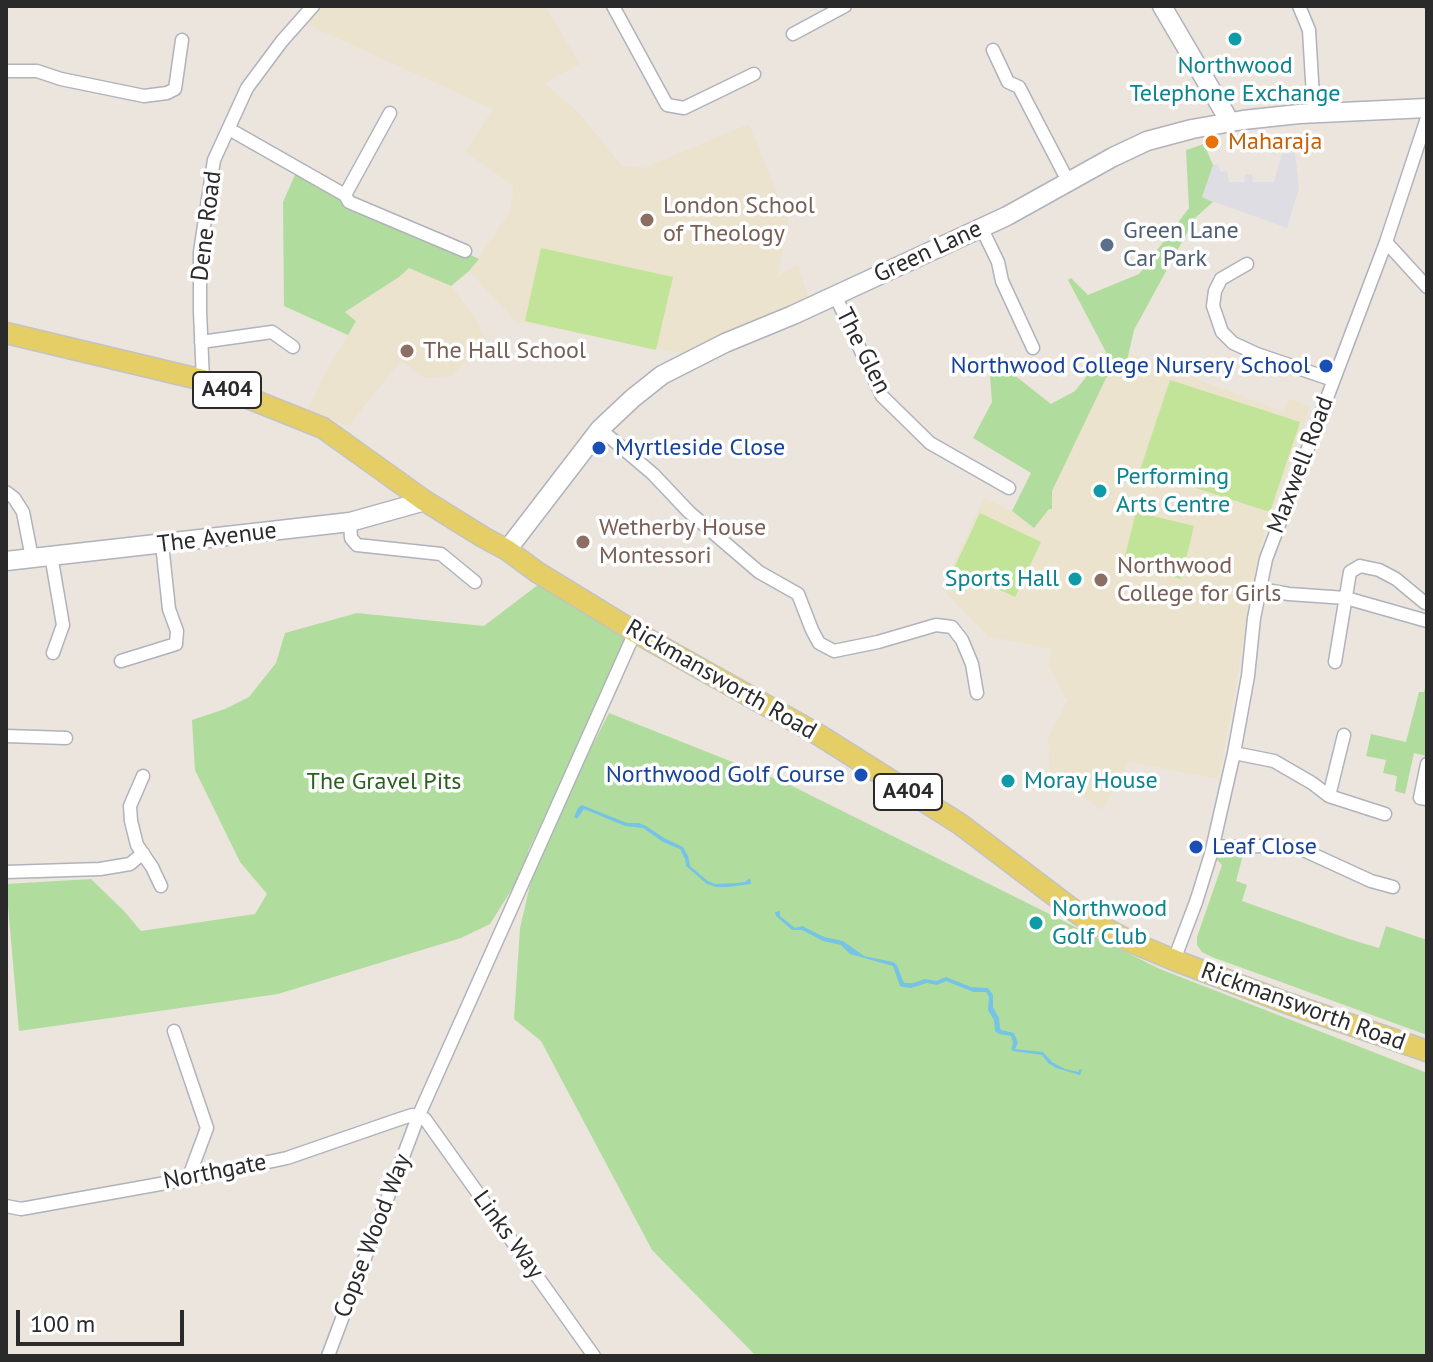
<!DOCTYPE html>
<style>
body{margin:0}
#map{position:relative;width:1433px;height:1362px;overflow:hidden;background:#ebe5dd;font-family:"PT Sans",sans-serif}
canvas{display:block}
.frame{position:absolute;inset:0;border:8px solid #2a2a2a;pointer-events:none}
.scale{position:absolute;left:16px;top:1310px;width:168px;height:36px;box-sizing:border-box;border:4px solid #2a2a2a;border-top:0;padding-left:10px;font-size:24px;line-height:28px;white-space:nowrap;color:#2a2a2a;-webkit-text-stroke:6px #fff;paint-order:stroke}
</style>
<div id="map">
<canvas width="1433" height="1362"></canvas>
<div class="frame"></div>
<div class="scale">100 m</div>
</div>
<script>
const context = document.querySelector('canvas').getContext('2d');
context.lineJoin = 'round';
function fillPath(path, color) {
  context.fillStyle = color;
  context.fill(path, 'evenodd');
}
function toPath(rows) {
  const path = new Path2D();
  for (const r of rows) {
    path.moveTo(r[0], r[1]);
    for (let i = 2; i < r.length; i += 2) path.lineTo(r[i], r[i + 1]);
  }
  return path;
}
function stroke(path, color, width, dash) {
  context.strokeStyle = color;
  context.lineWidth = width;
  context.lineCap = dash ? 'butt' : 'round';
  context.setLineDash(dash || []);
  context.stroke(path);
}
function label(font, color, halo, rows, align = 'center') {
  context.font = font + ' "PT Sans",sans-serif';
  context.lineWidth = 7;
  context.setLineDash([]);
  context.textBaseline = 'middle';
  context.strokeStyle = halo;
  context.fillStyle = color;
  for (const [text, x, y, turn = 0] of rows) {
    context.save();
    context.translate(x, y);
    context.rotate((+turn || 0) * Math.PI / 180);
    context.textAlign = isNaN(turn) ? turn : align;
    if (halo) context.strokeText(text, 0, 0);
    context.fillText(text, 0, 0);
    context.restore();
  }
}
fillPath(toPath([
 [1295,153,1299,188,1287,228,1201,197,1213,165,1218,164,1221,172,1227,171,1229,182,1244,182,1245,174,1252,174,1253,182,1274,182,1282,154]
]), '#dfdde4');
fillPath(toPath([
 [316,6,545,6,580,64,544,83,577,111,622,166,644,168,749,124,789,223,777,277,798,264,808,297,687,354,521,322,519,325,469,271,510,212,514,186,465,152,493,109,302,22],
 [409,268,451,286,475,317,486,341,452,376,424,378,401,361,348,426,308,410,325,373,356,322,345,312,399,277],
 [1122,351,1284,412,1289,399,1310,407,1261,543,1219,779,1129,762,1102,810,1050,774,1048,738,1069,698,1065,698,1048,662,1051,649,988,636,946,593,950,572,984,498,1020,515,1033,528,1049,509,1052,508,1052,459]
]), '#ebe3cd');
fillPath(toPath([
 [1204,144,1213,165,1202,197,1213,202,1195,218,1134,330,1126,365,1106,378,1052,491,1052,509,1049,509,1034,528,1012,511,1031,473,973,438,992,402,990,375,1004,367,1051,404,1075,391,1106,352,1068,280,1071,278,1088,295,1139,274,1189,208,1186,150],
 [298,168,345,195,479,259,469,271,451,286,409,268,399,277,345,312,356,321,348,335,284,306,283,202],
 [539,584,623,628,628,641,591,722,528,851,529,862,490,924,461,938,278,994,19,1031,6,884,91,879,124,911,141,931,255,914,267,894,240,862,195,770,192,720,225,709,249,697,276,663,285,633,357,613,484,626],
 [1427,680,1427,756,1414,753,1405,794,1395,791,1397,776,1383,773,1386,760,1366,756,1371,734,1406,742,1419,692,1424,692],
 [609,713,788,784,1160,969,1427,1073,1427,1356,756,1356,652,1250,541,1041,514,1019,520,928,530,885,556,816],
 [1213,846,1245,847,1236,881,1247,885,1242,901,1349,939,1379,948,1386,926,1427,940,1427,1035,1212,957,1202,952,1197,945,1197,937,1222,865,1211,854]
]), '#b0dd9d');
fillPath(toPath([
 [541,248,673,277,656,350,525,321],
 [1170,380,1300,422,1270,512,1140,470],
 [1136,512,1194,526,1181,579,1123,564],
 [980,513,1041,542,1015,597,954,568]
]), '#c1e499');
fillPath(toPath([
 [582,805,627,823,639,823,646,826,664,838,683,847,688,856,690,866,708,881,715,884,737,883,745,882,750,878,751,884,728,887,716,887,707,884,686,866,685,859,680,849,663,842,643,828,625,826,584,809,577,819,574,817,578,808],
 [780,911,780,916,795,928,802,926,824,937,843,941,864,956,893,962,897,965,903,981,905,983,913,983,925,979,936,981,946,977,971,987,988,988,993,995,993,1007,999,1018,1000,1028,1001,1030,1014,1033,1018,1043,1015,1049,1043,1052,1052,1062,1065,1069,1078,1072,1080,1069,1082,1070,1080,1075,1056,1068,1048,1063,1042,1055,1013,1051,1011,1049,1013,1043,1011,1036,999,1034,995,1031,994,1020,988,1010,989,997,986,992,973,992,946,981,937,985,927,983,911,988,903,987,900,986,893,966,850,954,841,945,823,941,802,930,792,930,776,916,775,912]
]), '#77c3e5');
const street = toPath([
 [613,6,667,105,684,108,754,74],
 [1299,6,1309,30,1314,114],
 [793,34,845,6],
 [993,50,1008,82,1019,87,1069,183],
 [6,71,37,71,61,79,144,96,167,93,175,89,182,40],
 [229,129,345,195,349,202,465,251],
 [345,195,390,113],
 [981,227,998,262,1002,281,1033,348],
 [1386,242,1427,287],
 [1247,264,1221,279,1215,291,1213,306,1222,332,1233,343,1257,354,1333,380],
 [835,295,882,396,930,443,1009,488],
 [201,342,272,332,293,347],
 [203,380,200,312,200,252,214,160,247,88,282,41,313,6],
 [600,429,653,474,689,512,759,572,798,594,812,630,819,643,834,651,878,642,936,625,952,627,962,640,972,664,977,693],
 [6,492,14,498,23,512,32,558],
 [350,522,351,538,357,545,441,554,475,582],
 [51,555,63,625,53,653],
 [1260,589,1289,594,1346,598,1427,621],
 [121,661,176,644,177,631,169,609,162,544],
 [1335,662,1350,572,1360,566,1379,570,1396,579,1425,603],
 [6,736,66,738],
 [1234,753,1274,761,1312,783,1329,796,1385,814],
 [1427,764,1420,798,1427,799],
 [143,776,130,806,131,821,137,845,152,867,161,886],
 [1329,796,1344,735],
 [1213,846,1245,847,1275,845,1299,848,1371,881,1393,887],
 [6,872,100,869,130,864,143,853],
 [1174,960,1196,902,1211,854,1234,753,1248,676,1254,618,1266,559,1386,242,1427,118],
 [174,1031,207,1128,188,1179],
 [418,1117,425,1119,594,1356],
 [6,1206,21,1209,188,1179,287,1158,394,1121,412,1115,418,1117],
 [328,1356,418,1117,635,632]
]);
const secondary = toPath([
 [1162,6,1230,122],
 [507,550,600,429,633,398,662,375,725,343,793,315,1007,216,1113,157,1147,141,1192,129,1243,120,1299,114,1427,108],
 [6,561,350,522,425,501]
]);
const primary = toPath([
 [6,333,203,380,323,428,425,501,483,537,507,550,537,572,635,632,819,735,960,824,1080,915,1131,942,1174,960,1287,1003,1427,1051]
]);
stroke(street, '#b0b2bc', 15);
stroke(secondary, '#b0b2bc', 21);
stroke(primary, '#c3c3c3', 23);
stroke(street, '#fff', 12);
stroke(secondary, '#fff', 18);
stroke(primary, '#e6ce66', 20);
const rail = toPath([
 [1427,6,1427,7]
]);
stroke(rail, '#a0a2b3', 6);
stroke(rail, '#fff', 3, [9]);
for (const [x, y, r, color] of [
 [1235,39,8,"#0f9aa8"],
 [1212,142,8,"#e8710a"],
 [647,220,8,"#8d6e63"],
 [1107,245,8,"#5c6f8a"],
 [407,351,8,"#8d6e63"],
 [1326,366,8,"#1a4fb4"],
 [599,448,8,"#1a4fb4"],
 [1100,491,8,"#0f9aa8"],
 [583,542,8,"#8d6e63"],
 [1075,579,8,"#0f9aa8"],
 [1101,580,8,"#8d6e63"],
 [861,775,8,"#1a4fb4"],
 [1008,781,8,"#0f9aa8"],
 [1196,847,8,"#1a4fb4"],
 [1036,923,8,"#0f9aa8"]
]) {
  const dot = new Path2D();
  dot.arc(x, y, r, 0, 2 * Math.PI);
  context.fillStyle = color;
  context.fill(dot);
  stroke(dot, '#fff', 3);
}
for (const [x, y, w] of [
 [227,390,68],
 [908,792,68]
]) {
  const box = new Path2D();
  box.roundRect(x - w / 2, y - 18, w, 36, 6);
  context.fillStyle = '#fff';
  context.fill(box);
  stroke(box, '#2a2a2a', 2);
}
label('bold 22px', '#2a2a2a', null, [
 ["A404",227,390],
 ["A404",908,792]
]);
label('24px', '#0d838f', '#fff', [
 ["Northwood",1235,66,"center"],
 ["Telephone Exchange",1235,94,"center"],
 ["Performing",1116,477],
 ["Arts Centre",1116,505],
 ["Sports Hall",1059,579,"right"],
 ["Moray House",1024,781],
 ["Northwood",1052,909],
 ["Golf Club",1052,937]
], 'left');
label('24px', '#c56008', '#fff', [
 ["Maharaja",1228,142]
], 'left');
label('24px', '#785e54', '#fff', [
 ["London School",663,206],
 ["of Theology",663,234],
 ["The Hall School",423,351],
 ["Wetherby House",599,528],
 ["Montessori",599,556],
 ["Northwood",1117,566],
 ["College for Girls",1117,594]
], 'left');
label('24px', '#2a2a2a', '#fff', [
 ["Dene Road",207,226,-83],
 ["Green Lane",928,252,-25],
 ["The Glen",863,351,63],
 ["Maxwell Road",1301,465,-69],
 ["The Avenue",217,538,-7],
 ["Rickmansworth Road",721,680,30],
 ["Rickmansworth Road",1303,1007,20],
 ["Northgate",215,1172,-11],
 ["Links Way",508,1235,54],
 ["Copse Wood Way",373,1236,-69]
]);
label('24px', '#4e5e75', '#fff', [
 ["Green Lane",1123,231],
 ["Car Park",1123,259]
], 'left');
label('24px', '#164399', '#fff', [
 ["Northwood College Nursery School",1310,366],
 ["Myrtleside Close",615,448,"left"],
 ["Northwood Golf Course",845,775],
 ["Leaf Close",1212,847,"left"]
], 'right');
label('24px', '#2a611f', '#fff', [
 ["The Gravel Pits",384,782]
]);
</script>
